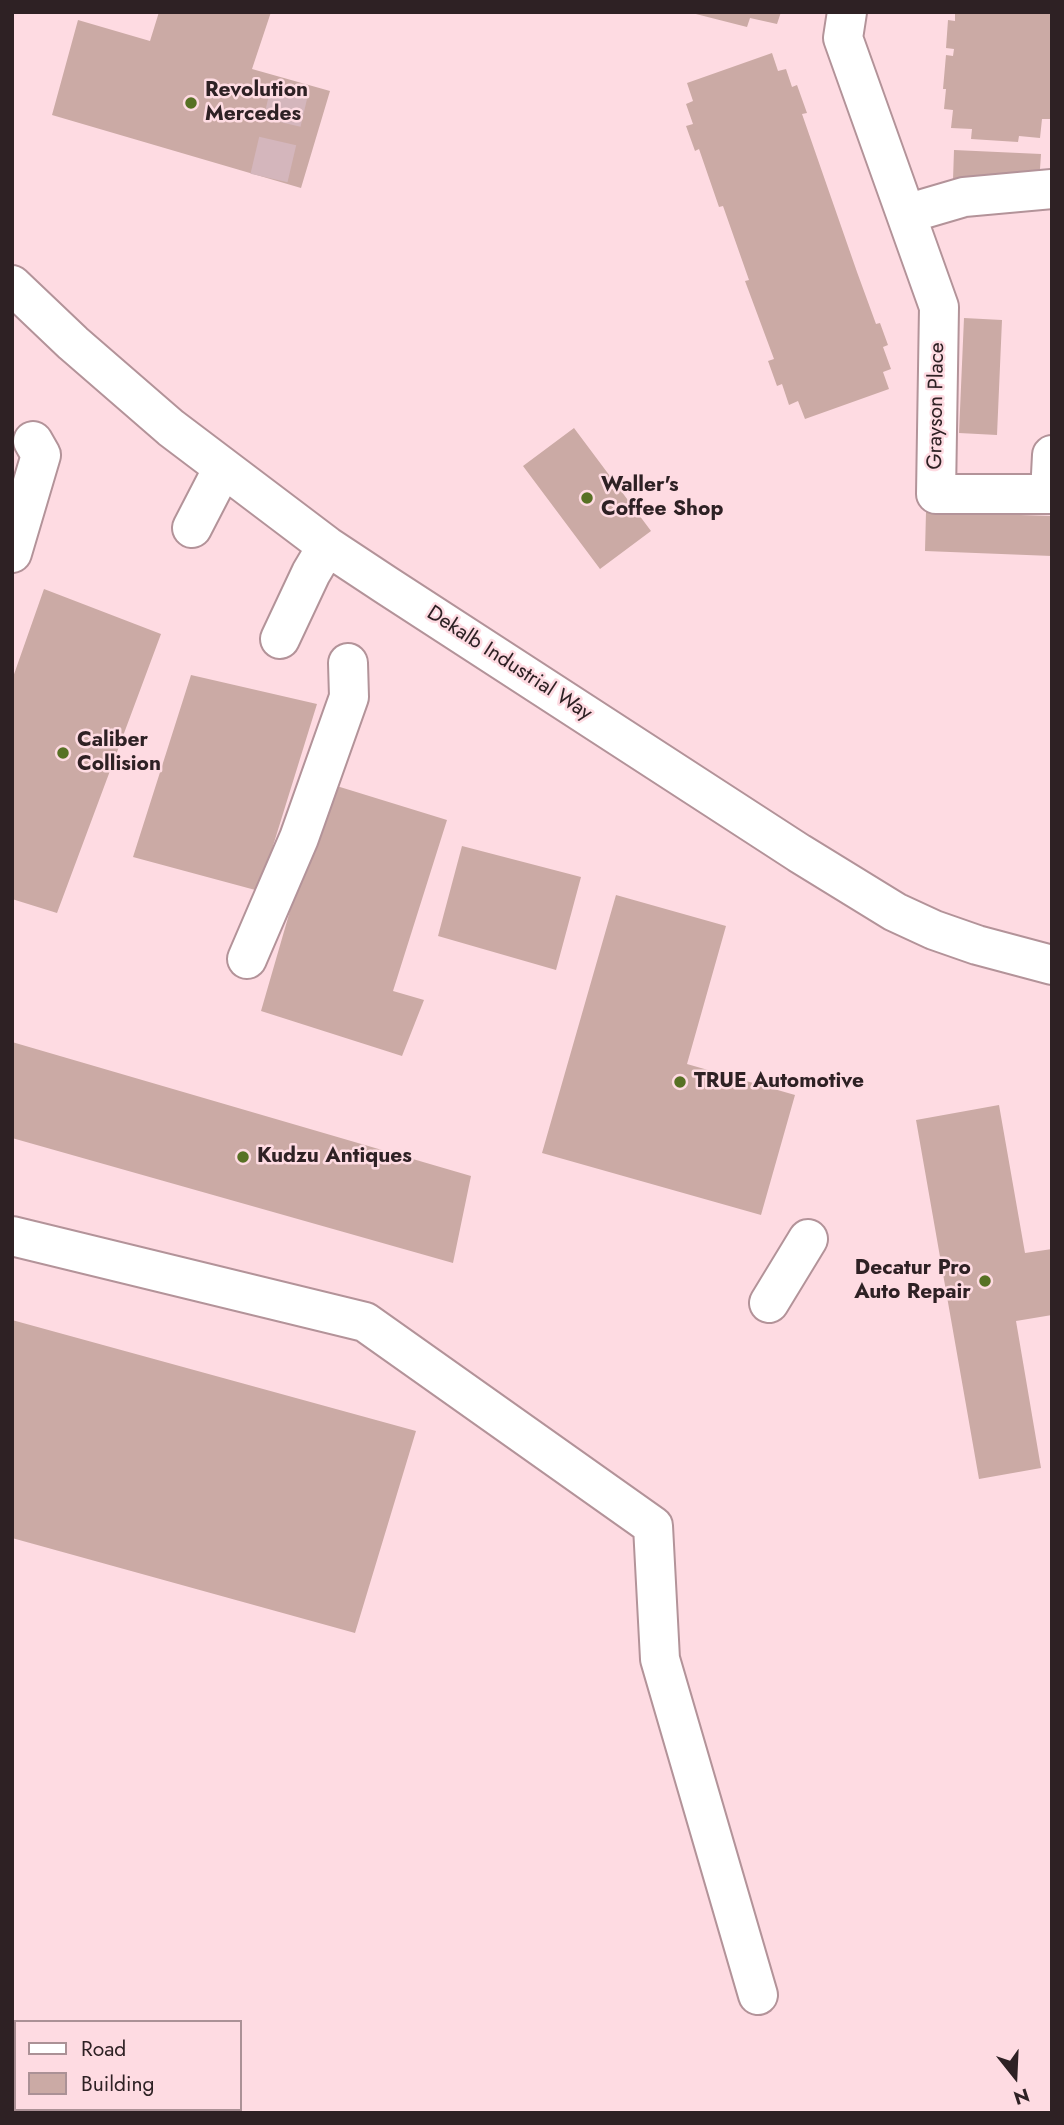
<!DOCTYPE html>
<style>
body{margin:0}
#map{position:relative;width:1064px;height:2125px;overflow:hidden;background:#fedbe2;font-family:Jost,sans-serif}
canvas{display:block}
.frame{position:absolute;inset:0;border:14px solid #2e2124;pointer-events:none}
.legend{position:absolute;left:14px;top:2020px;width:228px;height:91px;box-sizing:border-box;background:#fedbe2;border:2px solid #ab9196;margin:0;padding:9px 12px;list-style:none;font-size:21px;color:#2e2124}
.legend li{display:flex;align-items:center;gap:14px;height:35px}
.legend b{width:35px;border:2px solid #ab9196}
.north{position:absolute;left:980px;top:2041px;width:70px;height:70px;-webkit-text-stroke:5px #fedbe2;paint-order:stroke;rotate:162deg;font-size:19px;font-weight:700;line-height:28px;text-align:center;color:#2e2124}
.north::after{content:'';display:block;margin:auto;width:24px;height:32px;background:#2e2124;clip-path:polygon(50% 0,100% 100%,50% 72%,0 100%)}
</style>
<div id="map">
<canvas width="1064" height="2125"></canvas>
<div class="frame"></div>
<ul class="legend">
<li><b style="height:9px;background:#fff"></b>Road</li>
<li><b style="height:19px;background:#cbaaa5"></b>Building</li>
</ul>
<div class="north">N</div>
</div>
<script>
const context = document.querySelector('canvas').getContext('2d');
context.lineJoin = 'round';
function fillPath(path, color) {
  context.fillStyle = color;
  context.fill(path, 'evenodd');
}
function toPath(rows) {
  const path = new Path2D();
  for (const r of rows) {
    path.moveTo(r[0], r[1]);
    for (let i = 2; i < r.length; i += 2) path.lineTo(r[i], r[i + 1]);
  }
  return path;
}
function stroke(path, color, width, dash) {
  context.strokeStyle = color;
  context.lineWidth = width;
  context.lineCap = dash ? 'butt' : 'round';
  context.setLineDash(dash || []);
  context.stroke(path);
}
function label(font, color, halo, rows, align = 'center') {
  context.font = font + ' Jost,sans-serif';
  context.lineWidth = 5;
  context.setLineDash([]);
  context.textBaseline = 'middle';
  context.strokeStyle = halo;
  context.fillStyle = color;
  for (const [text, x, y, turn = 0] of rows) {
    context.save();
    context.translate(x, y);
    context.rotate((+turn || 0) * Math.PI / 180);
    context.textAlign = isNaN(turn) ? turn : align;
    if (halo) context.strokeText(text, 0, 0);
    context.fillText(text, 0, 0);
    context.restore();
  }
}
fillPath(toPath([
 [159,12,271,12,252,69,330,91,301,188,52,115,78,20,150,41],
 [688,12,781,12,777,24,750,18,747,27],
 [955,12,1052,12,1050,119,1042,119,1040,138,1019,136,1018,142,971,139,972,129,951,128,953,110,944,109,946,89,943,89,946,55,953,56,954,49,946,48,948,20,955,21],
 [772,53,778,71,786,69,792,87,797,85,807,113,802,114,857,272,876,324,880,323,888,345,883,347,891,369,883,372,889,389,805,419,798,401,789,405,782,384,777,386,768,361,774,359,745,281,749,280,723,206,719,207,699,149,695,151,686,126,693,124,686,104,693,101,687,83],
 [954,150,1041,154,1039,184,953,180],
 [964,318,1002,320,997,435,959,433],
 [574,428,651,531,600,569,523,466],
 [926,512,1052,516,1052,556,925,551],
 [44,589,161,634,57,913,12,899,12,680],
 [191,675,317,704,259,891,133,857],
 [327,783,447,820,393,991,424,1000,402,1056,261,1011],
 [462,846,581,877,556,970,438,936],
 [616,895,726,926,687,1064,795,1095,761,1215,542,1153],
 [12,1042,471,1176,453,1263,12,1138],
 [999,1105,1025,1253,1052,1249,1052,1315,1016,1321,1041,1468,979,1479,916,1120],
 [12,1320,416,1431,355,1633,12,1538]
]), '#cbaaa5');
stroke(toPath([
 [269,178,292,80]
]), '#d4b6bc', 38, [38, 19]);
const minor = toPath([
 [847,12,843,38,939,307,936,494,1050,494,1052,455],
 [906,214,964,197,1052,189],
 [12,285,73,343,171,428,327,546,386,585,799,853,895,912,934,930,977,945,1052,965],
 [192,528,223,468],
 [12,553,41,455,33,441],
 [280,639,311,573,327,546],
 [247,959,299,838,349,697,348,663],
 [12,1236,365,1322,653,1526,660,1659,758,1995],
 [769,1303,808,1239]
]);
stroke(minor, '#b39399', 42);
stroke(minor, '#fff', 38);
for (const [x, y, r, color] of [
 [191,103,7,"#577124"],
 [587,498,7,"#577124"],
 [63,753,7,"#577124"],
 [680,1082,7,"#577124"],
 [243,1157,7,"#577124"],
 [985,1281,7,"#577124"]
]) {
  const dot = new Path2D();
  dot.arc(x, y, r, 0, 2 * Math.PI);
  context.fillStyle = color;
  context.fill(dot);
  stroke(dot, '#fedbe2', 2.5);
}
label('bold 21px', '#2e2124', '#fedbe2', [
 ["Revolution",205,91],
 ["Mercedes",205,115],
 ["Waller's",601,486],
 ["Coffee Shop",601,510],
 ["Caliber",77,741],
 ["Collision",77,765],
 ["TRUE Automotive",694,1082],
 ["Kudzu Antiques",257,1157],
 ["Decatur Pro",971,1269,"right"],
 ["Auto Repair",971,1293,"right"]
], 'left');
label('21px', '#2e2124', '#fedbe2', [
 ["Grayson Place",937,406,-89],
 ["Dekalb Industrial Way",509,664,33]
]);
</script>
